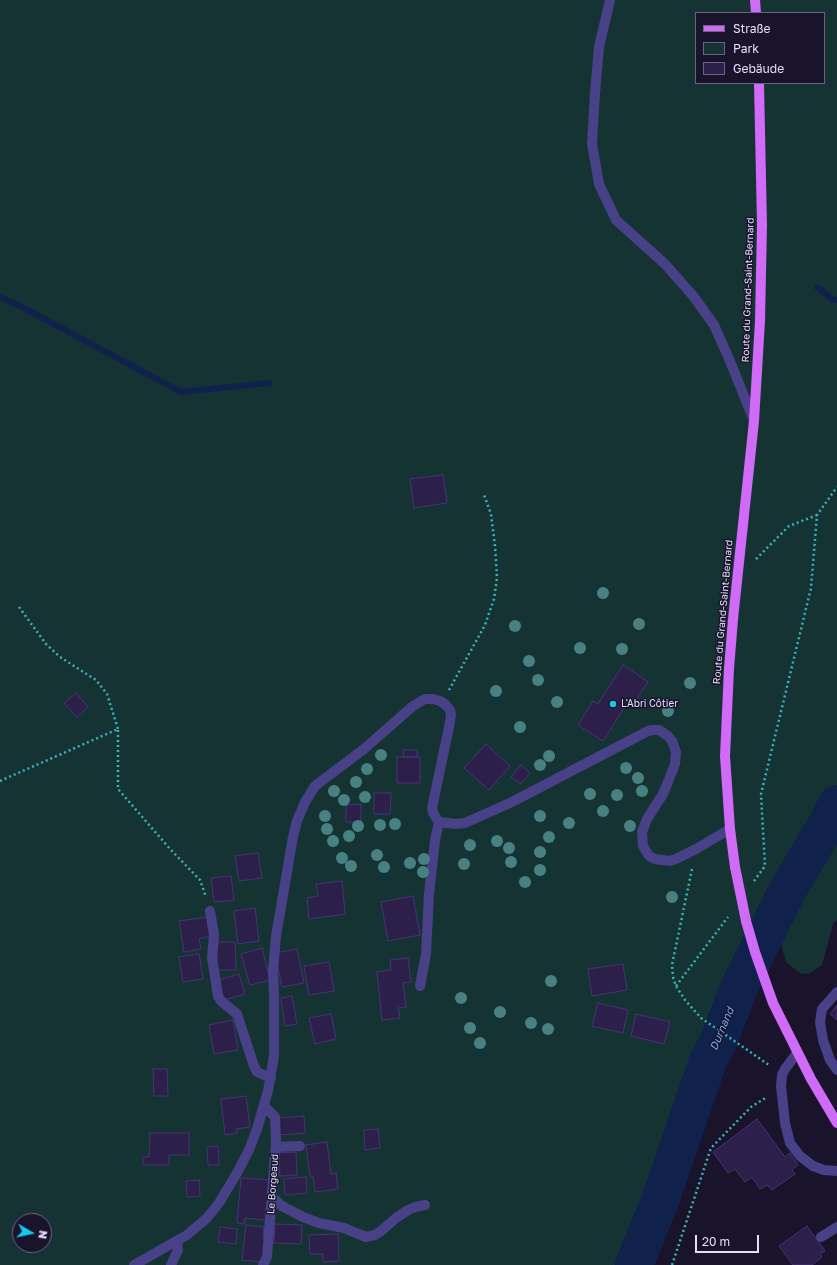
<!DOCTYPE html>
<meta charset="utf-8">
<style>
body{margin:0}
#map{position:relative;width:837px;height:1265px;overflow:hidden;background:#19132b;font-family:"Golos Text",sans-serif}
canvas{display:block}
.legend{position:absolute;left:695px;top:12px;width:130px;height:72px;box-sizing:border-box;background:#19132b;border:1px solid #6a647f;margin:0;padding:5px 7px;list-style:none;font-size:12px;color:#e4defd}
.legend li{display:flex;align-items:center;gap:8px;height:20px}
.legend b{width:20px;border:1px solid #6a647f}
.north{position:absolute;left:12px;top:1213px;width:40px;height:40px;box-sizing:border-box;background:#19132b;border:1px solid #6a647f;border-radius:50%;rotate:99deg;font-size:11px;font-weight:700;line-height:16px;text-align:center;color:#e4defd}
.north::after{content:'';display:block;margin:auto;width:14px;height:18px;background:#15c9f2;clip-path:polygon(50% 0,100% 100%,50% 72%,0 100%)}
.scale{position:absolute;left:695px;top:1235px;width:64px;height:18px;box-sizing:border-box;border:2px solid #e4defd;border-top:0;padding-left:5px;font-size:12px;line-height:14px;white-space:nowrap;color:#e4defd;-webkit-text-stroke:3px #19132b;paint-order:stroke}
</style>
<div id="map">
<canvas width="837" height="1265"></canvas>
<ul class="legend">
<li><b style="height:5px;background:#cf6bf7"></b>Straße</li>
<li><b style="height:11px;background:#163334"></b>Park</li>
<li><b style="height:11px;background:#2c204b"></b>Gebäude</li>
</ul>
<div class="north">N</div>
<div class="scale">20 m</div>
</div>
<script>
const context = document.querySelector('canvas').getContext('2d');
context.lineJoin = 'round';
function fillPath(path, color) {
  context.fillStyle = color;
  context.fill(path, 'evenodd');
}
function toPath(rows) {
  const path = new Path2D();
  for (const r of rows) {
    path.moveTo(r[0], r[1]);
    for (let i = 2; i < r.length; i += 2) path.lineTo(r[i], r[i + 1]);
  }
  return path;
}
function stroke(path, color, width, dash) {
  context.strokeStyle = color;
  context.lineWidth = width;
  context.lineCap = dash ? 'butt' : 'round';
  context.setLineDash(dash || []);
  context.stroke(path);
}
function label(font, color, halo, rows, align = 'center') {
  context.font = font + ' "Golos Text",sans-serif';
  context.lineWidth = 3;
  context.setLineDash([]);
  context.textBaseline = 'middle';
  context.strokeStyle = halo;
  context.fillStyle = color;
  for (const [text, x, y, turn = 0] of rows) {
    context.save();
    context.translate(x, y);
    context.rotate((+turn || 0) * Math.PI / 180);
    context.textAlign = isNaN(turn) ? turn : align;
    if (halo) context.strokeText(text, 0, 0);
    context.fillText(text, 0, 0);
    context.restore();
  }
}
fillPath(toPath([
 [0,0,837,0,837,819,833,830,767,914,733,992,735,997,731,1007,727,1007,684,1108,669,1187,637,1265,0,1265],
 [696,13,824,13,824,83,696,83],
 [20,1221,44,1221,44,1245,20,1245],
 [837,838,837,920,833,924,822,965,810,973,801,974,786,962,781,943,783,925,794,896,806,878,829,851]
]), '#163334');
stroke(toPath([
 [817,287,834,300,837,300],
 [0,297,24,308,181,392,269,383]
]), '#10214c', 6);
stroke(toPath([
 [634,1265,660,1201,708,1061,718,1042,739,988,787,891,827,824,837,804]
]), '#10214c', 38);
const building = toPath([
 [443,475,447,503,414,508,410,479,443,475],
 [623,665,648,682,634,703,629,700,603,741,578,725,593,701,598,704,623,665],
 [76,693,88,707,77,717,64,703,76,693],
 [486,744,510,766,489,790,464,768,486,744],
 [403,750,417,750,417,757,404,757,403,750],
 [397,757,420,757,420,783,397,783,397,757],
 [521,765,530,773,521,784,511,777,521,765],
 [374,793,391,793,390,814,374,814,374,793],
 [361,804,361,822,346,822,346,805,361,804],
 [258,853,262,878,239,881,235,856,258,853],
 [231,876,234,900,214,902,211,878,231,876],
 [342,881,345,914,309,919,307,898,318,896,316,884,342,881],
 [413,896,420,935,388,941,381,902,413,896],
 [255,908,259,941,238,944,234,911,255,908],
 [207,917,210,936,199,939,201,949,184,952,179,921,207,917],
 [217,942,235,942,236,970,217,970,217,942],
 [262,948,270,980,250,985,241,954,262,948],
 [297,949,304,983,282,987,275,953,297,949],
 [199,954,203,979,183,982,179,957,199,954],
 [408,958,411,982,403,983,406,1007,398,1008,400,1018,382,1020,377,972,391,970,390,960,408,958],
 [329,962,334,991,309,995,304,966,329,962],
 [623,964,627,990,592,996,588,969,623,964],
 [239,974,245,994,224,1000,219,980,239,974],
 [292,996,297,1024,285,1026,281,998,292,996],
 [598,1003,628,1010,623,1033,592,1026,598,1003],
 [837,1005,837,1020,830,1014,837,1005],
 [331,1014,336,1039,315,1044,309,1018,331,1014],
 [636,1014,670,1022,664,1044,631,1036,636,1014],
 [233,1020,238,1050,214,1054,209,1025,233,1020],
 [153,1069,167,1069,168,1096,154,1096,153,1069],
 [246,1096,250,1127,236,1129,237,1133,225,1135,221,1099,246,1096],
 [304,1116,305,1133,280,1135,279,1118,304,1116],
 [757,1119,785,1157,790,1153,798,1165,792,1170,795,1174,772,1190,767,1185,760,1189,752,1177,745,1182,735,1169,728,1173,713,1152,757,1119],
 [378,1129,380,1148,365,1150,364,1130,378,1129],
 [150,1133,189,1133,189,1155,169,1155,169,1165,143,1165,143,1157,149,1157,150,1133],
 [327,1142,331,1174,336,1173,338,1189,315,1192,313,1176,310,1176,306,1145,327,1142],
 [218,1146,219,1165,208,1165,207,1147,218,1146],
 [296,1152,297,1175,280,1176,278,1153,296,1152],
 [306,1177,307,1193,285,1195,284,1179,306,1177],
 [241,1178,269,1180,266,1220,245,1218,244,1224,237,1223,241,1178],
 [199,1180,200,1196,187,1197,186,1181,199,1180],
 [275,1224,302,1225,301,1244,274,1243,275,1224],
 [246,1225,264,1227,263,1239,265,1239,262,1262,242,1260,246,1225],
 [807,1226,825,1251,820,1254,822,1257,812,1265,793,1265,779,1246,807,1226],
 [220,1227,237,1229,236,1244,218,1242,220,1227],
 [338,1234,339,1261,323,1262,323,1254,310,1254,309,1235,338,1234]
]);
fillPath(building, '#2c204b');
stroke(building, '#463375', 1);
stroke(toPath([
 [756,559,789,526,817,515],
 [19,607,46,644,60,657,96,680,107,694,118,729],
 [449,690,485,625,494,599,497,578,495,546,491,514,484,495],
 [0,781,118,729,118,789,170,849,200,880,206,897],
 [692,869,672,965,673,977,676,986,685,1000,701,1018,769,1065],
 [754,881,765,866,761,794,811,588,817,515,837,487],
 [676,986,728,917],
 [672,1265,711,1148,751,1107,767,1097]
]), '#38b4b7', 2.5, [2, 3]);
stroke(toPath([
 [420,986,426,954,429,894,435,840,439,822],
 [837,992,822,1009,820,1022,823,1040,830,1060,837,1070],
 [797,1053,785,1069,782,1075,781,1086,785,1123,790,1143,800,1156,813,1166,824,1170,837,1171],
 [276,1147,300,1146],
 [272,1197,282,1206,303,1217,319,1223,344,1228,366,1237,375,1235,381,1231,396,1218,408,1210,415,1207,425,1205],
 [821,1237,837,1227],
 [171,1265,178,1250,177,1241]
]), '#494187', 10);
stroke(toPath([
 [610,0,599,47,595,93,592,144,599,184,616,220,665,264,694,297,714,325,730,361,754,421],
 [210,911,214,935,212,958,218,996,221,1001,237,1014,254,1066,257,1072,271,1078],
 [134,1265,187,1235,207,1218,219,1203,237,1173,249,1150,257,1129,268,1091,274,1056,274,993,273,971,276,936,293,837,297,821,305,802,315,786,364,749,413,706,425,699,433,699,440,701,446,705,450,710,451,715,449,727,432,808,433,813,439,822,456,824,465,823,512,802,648,731,653,730,659,730,668,736,672,741,676,752,675,764,668,782,663,794,647,819,642,832,643,846,649,856,655,859,662,860,670,861,676,859,696,849,730,829],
 [263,1265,267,1257,276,1142,275,1117,264,1106]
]), '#494187', 10);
stroke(toPath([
 [755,0,756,13],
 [735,867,730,829,725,756,729,669,733,619,754,421,760,321,762,225,759,83],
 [746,921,755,952,773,1003,811,1079,837,1123]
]), '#cf6bf7', 10);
stroke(toPath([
 [735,867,746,921]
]), '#cf6bf7', 10);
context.fillStyle = '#478182';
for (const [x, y] of [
 [603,593],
 [639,624],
 [515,626],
 [580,648],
 [622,649],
 [529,661],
 [538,680],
 [690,683],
 [496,691],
 [557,702],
 [668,711],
 [520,727],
 [381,755],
 [549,756],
 [540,765],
 [626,768],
 [367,769],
 [638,778],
 [356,782],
 [334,791],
 [642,791],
 [590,794],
 [617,795],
 [365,797],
 [344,800],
 [603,811],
 [325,816],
 [540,816],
 [569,823],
 [395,824],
 [380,825],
 [358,826],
 [630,826],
 [327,829],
 [349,836],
 [549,837],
 [333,841],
 [497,841],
 [470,845],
 [509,848],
 [540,852],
 [377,855],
 [342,858],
 [424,859],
 [511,862],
 [410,863],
 [464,864],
 [351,866],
 [384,867],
 [540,870],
 [423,872],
 [525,882],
 [672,897],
 [551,981],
 [461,998],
 [500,1012],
 [531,1023],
 [470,1028],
 [548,1029],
 [480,1043]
]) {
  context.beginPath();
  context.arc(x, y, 6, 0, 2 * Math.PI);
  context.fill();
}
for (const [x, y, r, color] of [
 [613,704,4,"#15c9f2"]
]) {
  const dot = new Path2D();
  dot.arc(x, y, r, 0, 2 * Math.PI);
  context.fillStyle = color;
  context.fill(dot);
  stroke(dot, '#19132b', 1.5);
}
label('10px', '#e4defd', '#19132b', [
 ["Route du Grand-Saint-Bernard",748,290,-88],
 ["Route du Grand-Saint-Bernard",723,612,-85],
 ["Le Borgeaud",273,1184,-86]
]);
label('10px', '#e4defd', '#19132b', [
 ["L'Abri Côtier",621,704]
], 'left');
label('italic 11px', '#72aef7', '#19132b', [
 ["Durnand",722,1029,-67]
]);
</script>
